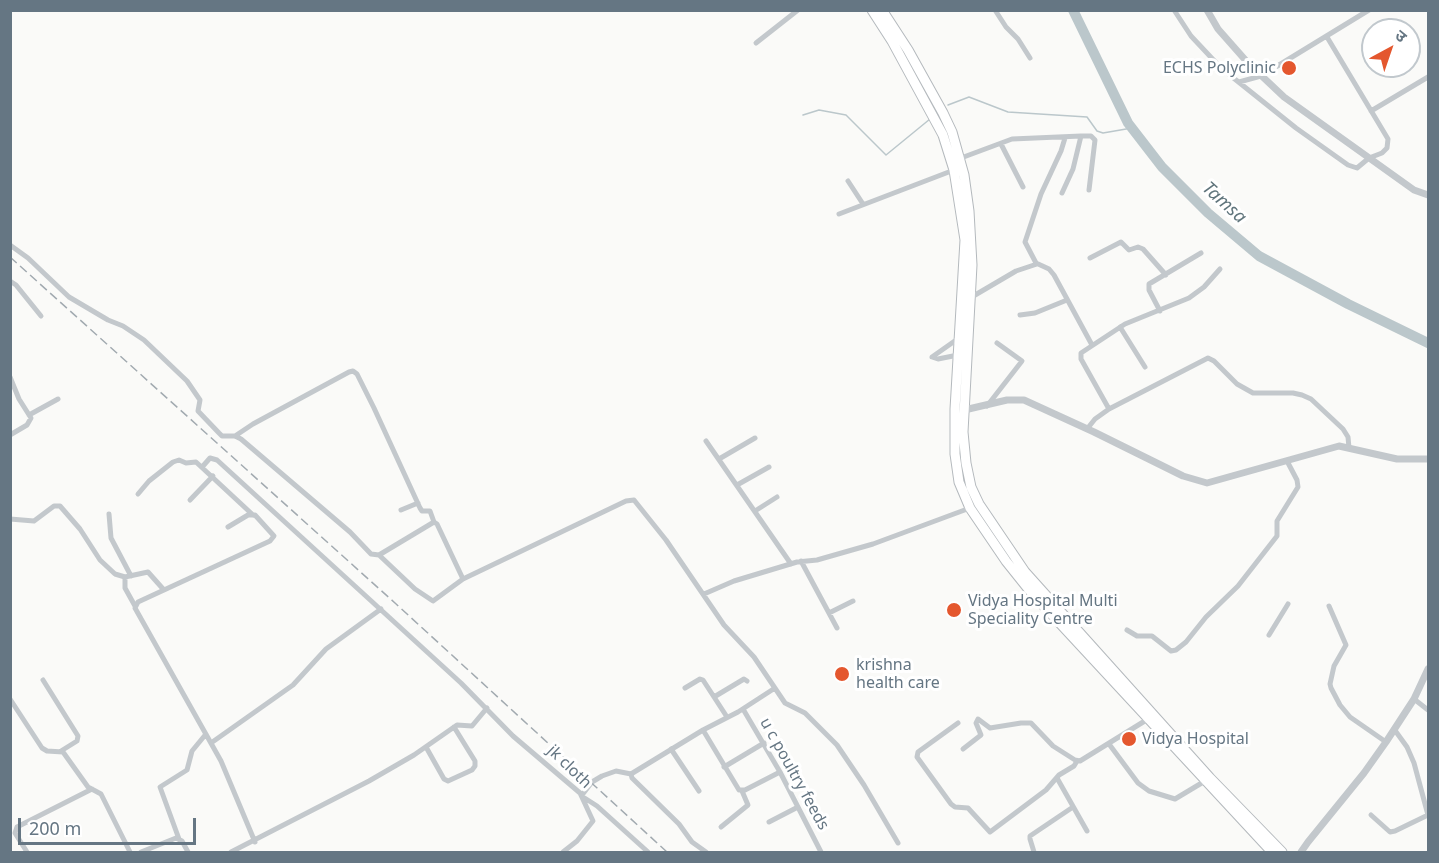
<!DOCTYPE html>
<meta charset="utf-8">
<style>
body{margin:0}
#map{position:relative;width:1439px;height:863px;overflow:hidden;background:#fafaf8;font-family:"Noto Sans","Noto Sans Devanagari",sans-serif}
canvas{display:block}
.frame{position:absolute;inset:0;border:12px solid #657683;pointer-events:none}
.north{position:absolute;left:1361px;top:18px;width:60px;height:60px;box-sizing:border-box;background:#fff;border:2px solid #c1c8cd;border-radius:50%;rotate:40deg;font-size:16px;font-weight:700;line-height:24px;text-align:center;color:#657683}
.north::after{content:'';display:block;margin:auto;width:21px;height:27px;background:#e4572e;clip-path:polygon(50% 0,100% 100%,50% 72%,0 100%)}
.scale{position:absolute;left:18px;top:818px;width:178px;height:27px;box-sizing:border-box;border:3px solid #657683;border-top:0;padding-left:8px;font-size:18px;line-height:21px;white-space:nowrap;color:#657683;-webkit-text-stroke:4px #fff;paint-order:stroke}
</style>
<div id="map">
<canvas width="1439" height="863"></canvas>
<div class="frame"></div>
<div class="north">उ</div>
<div class="scale">200 m</div>
</div>
<script>
const context = document.querySelector('canvas').getContext('2d');
context.lineJoin = 'round';
function toPath(rows) {
  const path = new Path2D();
  for (const r of rows) {
    path.moveTo(r[0], r[1]);
    for (let i = 2; i < r.length; i += 2) path.lineTo(r[i], r[i + 1]);
  }
  return path;
}
function stroke(path, color, width, dash) {
  context.strokeStyle = color;
  context.lineWidth = width;
  context.lineCap = dash ? 'butt' : 'round';
  context.setLineDash(dash || []);
  context.stroke(path);
}
function label(font, color, halo, rows, align = 'center') {
  context.font = font + ' "Noto Sans",sans-serif';
  context.lineWidth = 6;
  context.setLineDash([]);
  context.textBaseline = 'middle';
  context.strokeStyle = halo;
  context.fillStyle = color;
  for (const [text, x, y, turn = 0] of rows) {
    context.save();
    context.translate(x, y);
    context.rotate((+turn || 0) * Math.PI / 180);
    context.textAlign = isNaN(turn) ? turn : align;
    if (halo) context.strokeText(text, 0, 0);
    context.fillText(text, 0, 0);
    context.restore();
  }
}
stroke(toPath([
 [948,105,969,97,1008,112,1087,117,1097,131,1103,133,1132,128],
 [803,115,819,110,846,115,886,155,930,119]
]), '#bbc7cb', 1.5);
stroke(toPath([
 [1073,10,1128,123,1162,167,1208,213,1259,256,1348,304,1428,343]
]), '#bbc7cb', 10);
const trunk = toPath([
 [872,10,892,41,943,135,954,170,965,240,955,409,955,454,959,482,970,508,1006,561,1030,591,1272,852],
 [882,10,908,50,943,113,952,132,964,175,969,211,972,265,963,432,966,463,971,487,979,504,1025,572,1210,778,1282,852]
]);
stroke(trunk, '#b4b9bd', 11);
stroke(toPath([
 [995,10,1006,27,1018,39,1030,58],
 [1174,10,1191,36,1221,68,1296,128,1348,165,1357,168,1369,158,1382,153,1387,148,1388,139,1327,37],
 [756,43,798,10],
 [1239,82,1261,76,1369,10],
 [1371,111,1428,77],
 [1081,136,1091,136,1095,140,1089,190],
 [1065,138,1061,151,1041,194,1025,242,1036,263,1049,269,1054,275,1092,345],
 [1001,144,1023,187],
 [961,158,1012,139,1081,136,1073,169,1062,193],
 [848,181,863,204],
 [839,214,954,170],
 [10,245,28,258,69,297,108,320,123,326,144,340,187,381,200,400,198,411,219,433,222,436,235,436,241,439,350,532,371,554,379,555,434,522,437,524,463,579],
 [1090,258,1121,242,1129,250,1138,247,1143,249,1166,275],
 [10,281,16,285,41,316],
 [970,298,1016,271,1037,264],
 [1160,311,1149,290,1149,284,1201,253],
 [1020,315,1035,313,1067,300],
 [1120,327,1145,367],
 [958,355,938,359,932,357,959,338],
 [10,377,19,399,31,418,27,425,10,435],
 [987,406,1022,361,997,343],
 [1109,409,1081,359,1081,353,1125,324,1189,298,1204,287,1220,269],
 [29,415,58,399],
 [1087,429,1095,419,1109,409,1208,358,1214,361,1237,384,1253,393,1293,393,1302,395,1311,399,1343,429,1348,437,1349,448],
 [235,436,253,424,349,372,353,371,357,374,374,408,420,508,422,511,430,511,434,522],
 [706,441,791,564],
 [719,459,755,438],
 [203,466,210,458,217,460,461,683,513,736,580,793,593,821,577,841,563,852],
 [737,485,769,467],
 [138,494,149,481,173,462,179,460,186,463,196,462,253,515],
 [190,500,213,476],
 [401,510,418,503],
 [755,511,777,497],
 [109,514,111,538,131,576],
 [10,519,34,521,54,506,60,506,80,529,100,560,115,574,125,577,148,572,164,590],
 [228,527,248,515,255,515,274,536,270,541,138,602,135,608,221,761,255,842],
 [379,555,415,589,433,601,463,579,626,501,634,500,666,540,724,625,754,657,785,703,805,713,837,745,864,785,898,843],
 [801,561,837,628],
 [125,577,125,588,135,606],
 [704,594,734,581,797,562,817,560,873,544,970,508],
 [1329,606,1346,645,1334,666,1330,684,1331,688,1340,705,1350,717,1386,742],
 [829,613,853,601],
 [1127,630,1137,636,1152,636,1171,651,1176,650,1186,642,1206,617,1238,586,1277,536,1277,521,1298,487,1297,480,1287,461],
 [1269,635,1288,604],
 [43,680,78,736,77,741,61,751],
 [685,688,700,679,703,680,727,717],
 [714,697,744,679,747,681],
 [10,699,42,748,47,751,63,752,88,787,101,794,130,852],
 [1414,699,1428,710],
 [743,709,780,772,821,852],
 [958,723,918,752,917,757,951,804,955,807,968,808,990,832,1046,790,1059,775,1074,766,1077,761],
 [703,730,739,790,745,790,780,772],
 [211,743,293,685,326,649,381,609],
 [1109,744,1138,783,1149,791,1175,799,1205,781],
 [426,747,444,779,448,781,472,770,475,766,475,761,454,727],
 [671,749,699,791],
 [963,749,981,735,976,723,978,719,990,728,1021,723,1031,723,1053,746,1075,760,1080,761,1148,719],
 [724,767,764,743],
 [1057,778,1087,831],
 [582,795,592,782,602,776,616,771,631,774],
 [583,797,597,806,648,852],
 [1371,815,1390,832,1395,831,1428,815,1414,763,1407,747,1394,729],
 [769,822,798,807],
 [721,827,748,805,742,791],
 [179,839,160,787,187,770,192,751,206,734],
 [27,852,15,833,17,827,92,789],
 [141,852,176,838,182,841,188,852],
 [231,852,369,781,414,755,457,725,472,726,487,708],
 [706,852,692,842,679,824,632,778,631,774,703,730,738,712,775,688],
 [1034,852,1030,839,1030,836,1073,807]
]), '#c3c8cc', 5);
stroke(toPath([
 [1207,10,1218,29,1248,63,1284,97,1414,190,1428,195],
 [960,411,1007,400,1024,400,1094,432,1183,476,1207,483,1339,446,1397,459,1428,459],
 [1301,852,1308,842,1364,773,1386,742,1414,699,1428,669]
]), '#c3c8cc', 7);
stroke(trunk, '#fff', 9);
stroke(toPath([
 [10,257,395,603,667,852]
]), '#a2aab0', 1.5, [9, 4.5]);
for (const [x, y, r, color] of [
 [1289,68,8,"#e4572e"],
 [954,610,8,"#e4572e"],
 [842,674,8,"#e4572e"],
 [1129,739,8,"#e4572e"]
]) {
  const dot = new Path2D();
  dot.arc(x, y, r, 0, 2 * Math.PI);
  context.fillStyle = color;
  context.fill(dot);
  stroke(dot, '#fff', 2);
}
label('16px', '#657683', '#fff', [
 ["ECHS Polyclinic",1276,68,"right"],
 ["Vidya Hospital Multi",968,601],
 ["Speciality Centre",968,619],
 ["krishna",856,665],
 ["health care",856,683],
 ["Vidya Hospital",1142,739]
], 'left');
label('16px', '#657683', '#fff', [
 ["jk cloth",569,767,44],
 ["u c poultry feeds",794,774,61]
]);
label('italic 18px', '#60757c', '#fff', [
 ["Tamsa",1224,203,42]
]);
</script>
